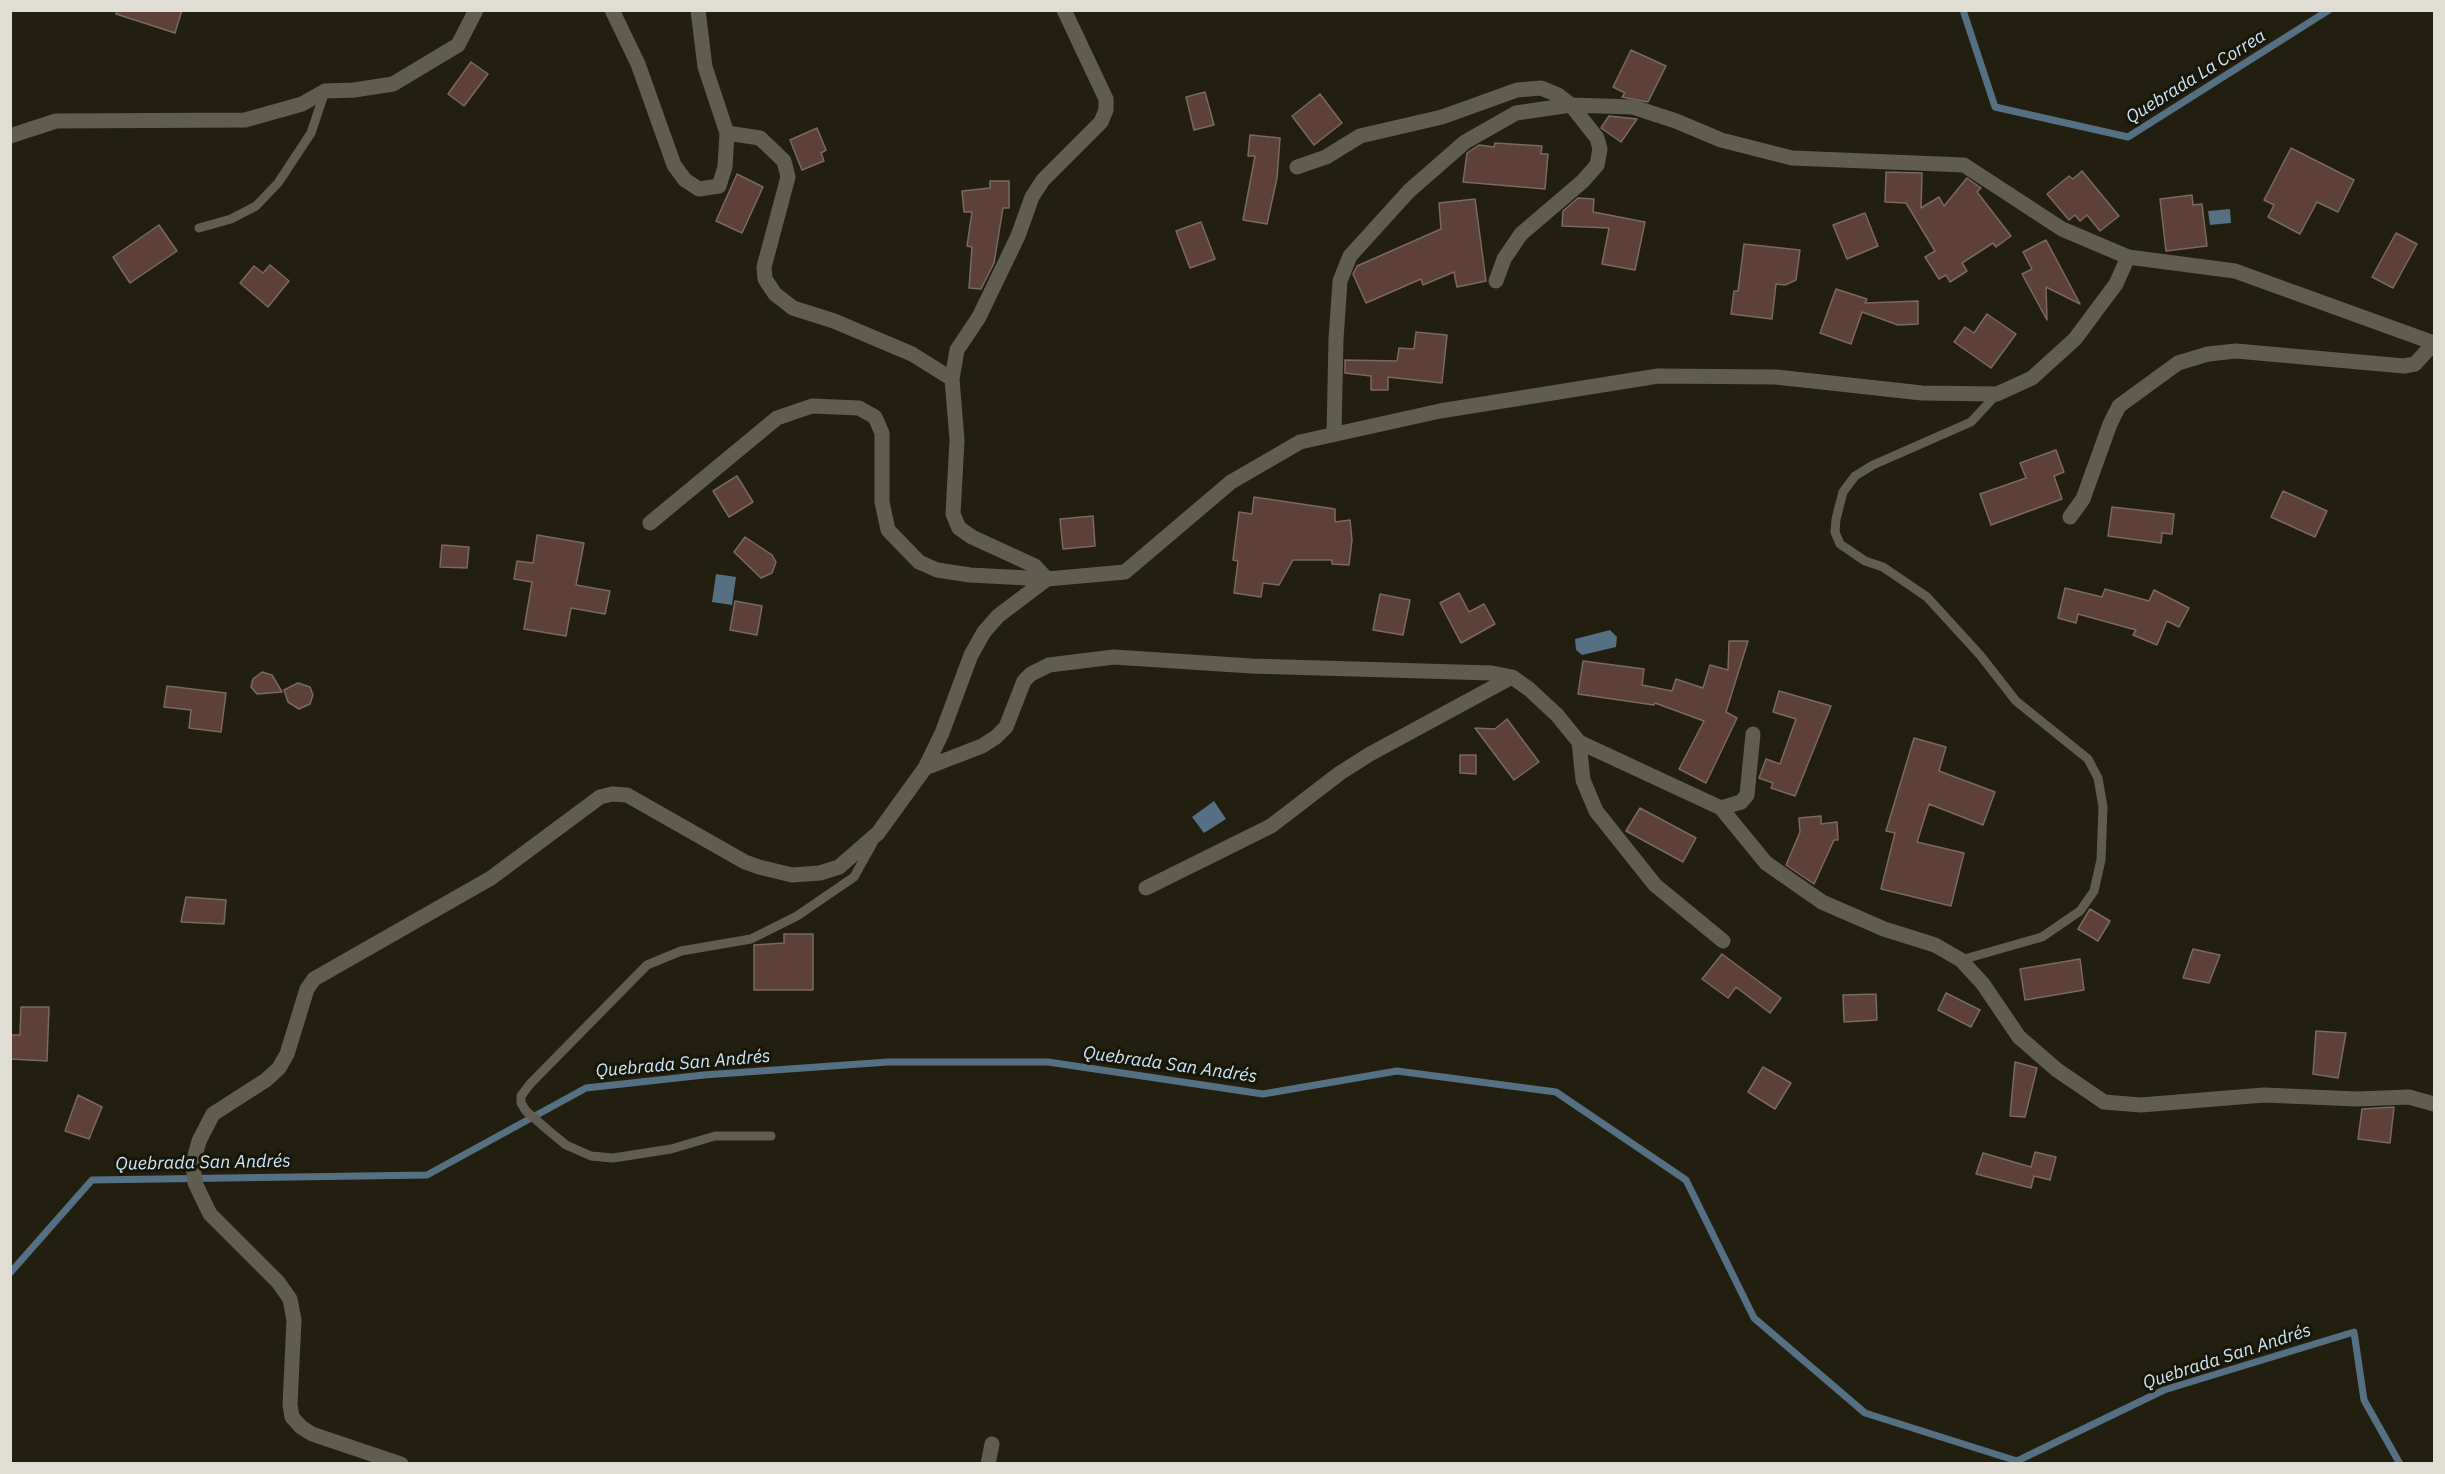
<!DOCTYPE html>
<meta charset="utf-8">
<style>
body{margin:0}
#map{position:relative;width:2445px;height:1474px;overflow:hidden;background:#221f10;font-family:"IBM Plex Sans",sans-serif}
canvas{display:block}
.frame{position:absolute;inset:0;border:12px solid #e0ded4;pointer-events:none}
</style>
<div id="map">
<canvas width="2445" height="1474"></canvas>
<div class="frame"></div>
</div>
<script>
const context = document.querySelector('canvas').getContext('2d');
context.lineJoin = 'round';
function fillPath(path, color) {
  context.fillStyle = color;
  context.fill(path, 'evenodd');
}
function toPath(rows) {
  const path = new Path2D();
  for (const r of rows) {
    path.moveTo(r[0], r[1]);
    for (let i = 2; i < r.length; i += 2) path.lineTo(r[i], r[i + 1]);
  }
  return path;
}
function stroke(path, color, width, dash) {
  context.strokeStyle = color;
  context.lineWidth = width;
  context.lineCap = dash ? 'butt' : 'round';
  context.setLineDash(dash || []);
  context.stroke(path);
}
function label(font, color, halo, rows, align = 'center') {
  context.font = font + ' "IBM Plex Sans",sans-serif';
  context.lineWidth = 6;
  context.setLineDash([]);
  context.textBaseline = 'middle';
  context.strokeStyle = halo;
  context.fillStyle = color;
  for (const [text, x, y, turn = 0] of rows) {
    context.save();
    context.translate(x, y);
    context.rotate((+turn || 0) * Math.PI / 180);
    context.textAlign = isNaN(turn) ? turn : align;
    if (halo) context.strokeText(text, 0, 0);
    context.fillText(text, 0, 0);
    context.restore();
  }
}
fillPath(toPath([
 [2230,209,2231,223,2210,225,2208,211],
 [716,574,736,577,732,605,712,602],
 [1610,630,1617,637,1616,647,1582,655,1576,650,1575,639],
 [1214,801,1226,819,1204,833,1192,817]
]), '#556f83');
stroke(toPath([
 [1963,10,1995,107,2128,137,2329,10],
 [10,1273,92,1180,427,1175,586,1088,704,1075,888,1062,1048,1062,1263,1094,1397,1071,1556,1092,1686,1180,1754,1318,1865,1413,2017,1461,2164,1390,2354,1332,2364,1400,2400,1464]
]), '#556f83', 7);
const building = toPath([
 [117,10,182,10,175,33,116,14,117,10],
 [1631,50,1666,66,1648,102,1622,97,1625,93,1613,87,1631,50],
 [471,62,488,74,464,106,448,94,471,62],
 [1205,92,1214,125,1194,130,1186,97,1205,92],
 [1320,94,1342,123,1314,145,1292,116,1320,94],
 [1609,116,1637,119,1621,142,1601,128,1609,116],
 [817,128,826,150,821,153,824,161,802,170,790,140,817,128],
 [1250,135,1280,138,1277,178,1267,224,1243,220,1255,156,1248,156,1250,135],
 [1495,143,1542,146,1541,154,1548,154,1545,189,1463,182,1467,153,1479,145,1494,147,1495,143],
 [2291,148,2354,180,2338,212,2317,202,2300,234,2268,217,2274,205,2264,200,2291,148],
 [2082,171,2119,216,2100,231,2087,215,2080,221,2075,215,2069,220,2047,194,2069,176,2073,179,2082,171],
 [1886,172,1922,173,1921,208,1939,197,1944,206,1967,178,1981,188,1977,192,2011,236,1996,247,1993,243,1962,263,1967,271,1950,282,1946,275,1939,279,1925,257,1935,251,1906,203,1885,202,1886,172],
 [737,174,763,187,742,233,716,221,737,174],
 [990,181,1009,181,1009,208,1003,208,994,263,981,289,969,288,972,247,967,246,972,212,964,212,962,191,990,188,990,181],
 [2192,195,2193,205,2202,204,2207,246,2166,251,2160,199,2192,195],
 [1578,198,1594,199,1593,212,1645,222,1635,270,1602,264,1609,228,1562,226,1563,211,1578,198],
 [1475,199,1486,281,1457,287,1454,272,1423,285,1421,279,1366,303,1353,274,1357,266,1441,229,1439,203,1475,199],
 [1865,213,1878,246,1847,259,1833,225,1865,213],
 [1201,222,1215,259,1190,268,1176,231,1201,222],
 [159,225,177,251,130,283,113,257,159,225],
 [2396,233,2417,244,2393,288,2372,277,2396,233],
 [2046,240,2080,304,2046,287,2047,320,2022,274,2032,269,2023,252,2046,240],
 [1744,244,1800,250,1796,280,1785,285,1776,284,1772,319,1731,314,1734,291,1738,291,1744,244],
 [270,265,289,281,268,307,240,283,254,266,263,273,270,265],
 [1836,289,1867,299,1865,303,1918,301,1918,324,1898,325,1862,312,1851,344,1820,333,1836,289],
 [1987,314,2016,334,1991,368,1954,342,1965,327,1974,333,1987,314],
 [1416,332,1447,335,1442,383,1388,377,1388,390,1371,390,1371,376,1345,373,1345,360,1397,361,1399,348,1414,349,1416,332],
 [2056,450,2064,472,2054,476,2062,499,1991,525,1980,494,2026,478,2020,463,2056,450],
 [737,476,753,502,729,517,713,491,737,476],
 [2283,491,2327,511,2315,537,2271,517,2283,491],
 [1254,497,1335,509,1335,522,1350,520,1352,540,1349,565,1332,564,1332,560,1293,560,1279,585,1263,583,1261,597,1234,593,1238,561,1233,560,1239,512,1252,514,1254,497],
 [2112,507,2174,514,2172,534,2162,533,2161,543,2108,536,2112,507],
 [1093,516,1095,546,1063,549,1060,519,1093,516],
 [537,535,584,543,576,585,610,591,605,614,571,608,566,636,524,629,532,582,514,579,517,561,533,563,537,535],
 [745,537,772,555,776,562,772,573,761,578,734,552,745,537],
 [442,545,469,547,467,568,440,567,442,545],
 [2065,588,2102,597,2105,589,2149,601,2154,590,2189,608,2179,627,2167,621,2157,645,2133,635,2136,630,2078,614,2076,623,2058,618,2065,588],
 [1459,593,1469,612,1484,604,1495,624,1461,643,1440,603,1459,593],
 [1380,594,1410,600,1403,635,1373,630,1380,594],
 [735,601,762,606,757,635,730,630,735,601],
 [1729,641,1748,641,1726,712,1737,718,1706,783,1679,769,1704,721,1655,703,1654,705,1578,694,1583,661,1644,669,1642,685,1672,691,1676,679,1703,688,1710,665,1728,670,1729,641],
 [262,672,272,675,282,692,257,694,251,687,253,679,262,672],
 [298,683,310,687,313,695,310,704,299,709,288,702,284,690,298,683],
 [167,686,226,693,221,732,189,728,191,710,164,707,167,686],
 [1779,691,1831,706,1795,796,1771,788,1773,783,1759,778,1766,759,1780,764,1796,719,1773,712,1779,691],
 [1507,719,1539,762,1514,780,1475,728,1495,729,1507,719],
 [1914,738,1946,747,1939,771,1995,792,1983,825,1929,804,1917,842,1964,853,1951,906,1881,889,1895,833,1886,831,1914,738],
 [1460,755,1476,755,1476,774,1460,773,1460,755],
 [1640,808,1696,838,1683,862,1626,831,1640,808],
 [1821,816,1821,824,1837,822,1838,840,1834,840,1814,884,1786,865,1800,832,1799,818,1821,816],
 [186,897,226,900,224,924,181,922,186,897],
 [2090,909,2110,921,2098,941,2078,929,2090,909],
 [784,934,813,934,813,990,754,990,754,945,784,943,784,934],
 [2193,949,2220,955,2209,983,2183,978,2193,949],
 [1722,954,1781,998,1770,1013,1736,987,1728,998,1702,979,1722,954],
 [2080,959,2084,990,2025,1000,2020,969,2080,959],
 [1946,993,1980,1010,1971,1027,1938,1010,1946,993],
 [1876,994,1877,1020,1844,1022,1843,995,1876,994],
 [21,1007,49,1007,47,1061,10,1059,10,1035,20,1035,21,1007],
 [2316,1031,2346,1033,2338,1078,2313,1074,2316,1031],
 [2015,1062,2037,1068,2025,1117,2010,1116,2015,1062],
 [1763,1067,1791,1083,1775,1109,1748,1092,1763,1067],
 [78,1095,102,1107,89,1139,65,1131,78,1095],
 [2394,1107,2390,1143,2358,1139,2362,1109,2394,1107],
 [2035,1152,2056,1157,2050,1180,2034,1176,2031,1188,1976,1174,1983,1153,2031,1167,2035,1152]
]);
fillPath(building, '#5d4036');
stroke(building, '#7b6861', 1.5);
stroke(toPath([
 [199,228,231,219,256,206,278,183,311,133,325,91],
 [1961,960,2042,937,2080,911,2094,891,2101,860,2103,807,2098,778,2088,759,2016,701,1980,655,1927,597,1883,567,1865,561,1840,544,1835,532,1836,519,1843,492,1855,476,1873,465,1971,422,1997,394],
 [771,1136,715,1136,671,1149,613,1158,591,1156,566,1145,549,1131,526,1111,521,1103,521,1096,530,1084,647,965,681,951,751,939,797,916,854,877,873,843]
]), '#615c50', 9);
stroke(toPath([
 [612,10,638,64,674,165,685,180,699,189,719,186,725,167,727,133,760,138,784,161,788,177,764,267,765,279,775,294,793,308,834,321,912,354,952,379,957,440,953,514,959,528,972,537,1035,566,1047,579],
 [698,10,705,67,727,133],
 [10,136,56,121,245,120,302,104,325,91,354,90,393,84,458,45,476,10],
 [1297,167,1326,157,1360,136,1442,117,1517,90,1541,88,1558,95,1571,105,1597,138,1600,149,1597,165,1583,181,1521,234,1504,259,1496,281],
 [952,379,957,350,979,317,1018,236,1032,197,1043,180,1101,122,1106,110,1106,99,1064,10],
 [1334,434,1336,339,1340,281,1350,256,1409,191,1465,142,1516,113,1571,105,1633,107,1676,121,1721,140,1792,158,1964,165,2062,229,2128,257],
 [2070,517,2083,499,2110,424,2119,406,2178,363,2208,354,2236,351,2404,366,2415,364,2433,344],
 [650,523,777,418,812,406,859,408,875,417,882,433,882,502,888,530,919,562,937,570,970,575,1047,579,1125,572,1231,482,1300,442,1440,411,1658,376,1776,377,1922,393,1997,394,2032,378,2075,339,2116,284,2128,257,2235,271,2434,343],
 [1579,742,1583,780,1596,811,1655,885,1723,941],
 [925,768,982,746,996,737,1006,727,1024,681,1031,674,1049,665,1114,657,1251,666,1492,673,1512,677,1529,689,1557,715,1579,742,1721,808,1766,863,1822,902,1884,929,1935,945,1961,960,1983,984,2019,1037,2057,1070,2104,1102,2141,1105,2264,1095,2357,1099,2409,1097,2434,1104],
 [1721,808,1741,802,1747,795,1753,734],
 [1146,888,1271,826,1340,773,1370,754,1512,677],
 [401,1464,312,1434,301,1427,292,1417,290,1405,294,1320,290,1299,278,1282,210,1214,195,1183,193,1163,199,1141,213,1114,266,1080,279,1068,287,1054,307,989,314,979,491,878,600,797,612,794,627,795,745,862,759,867,792,875,820,873,839,867,878,833,925,768,942,733,971,655,984,632,998,616,1047,579],
 [988,1464,992,1444]
]), '#615c50', 15);
label('italic 18px', '#c7e5fc', '#191607', [
 ["Quebrada La Correa",2196,77,-32],
 ["Quebrada San Andrés",683,1064,-5],
 ["Quebrada San Andrés",1170,1065,8],
 ["Quebrada San Andrés",203,1163,-1],
 ["Quebrada San Andrés",2227,1357,-18]
]);
</script>
